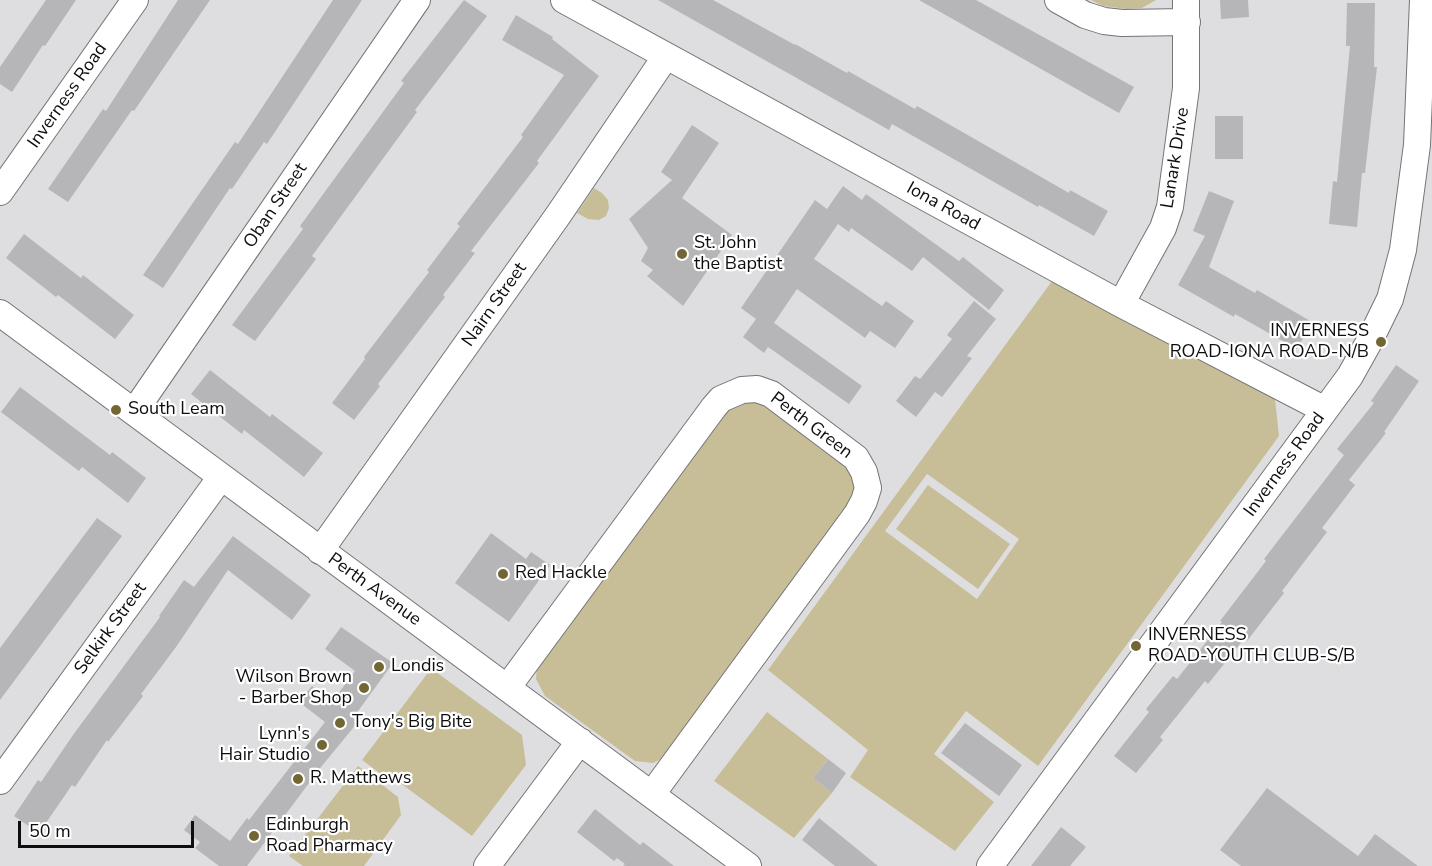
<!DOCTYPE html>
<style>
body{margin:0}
#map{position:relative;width:1432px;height:866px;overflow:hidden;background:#dedee1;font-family:"Nunito Sans",sans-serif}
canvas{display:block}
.scale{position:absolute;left:18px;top:821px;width:176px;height:27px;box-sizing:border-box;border:3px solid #0d0d0d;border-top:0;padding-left:8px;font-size:18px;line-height:21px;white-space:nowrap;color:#0d0d0d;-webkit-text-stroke:4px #fff;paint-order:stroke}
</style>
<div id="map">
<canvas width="1432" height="866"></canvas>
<div class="scale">50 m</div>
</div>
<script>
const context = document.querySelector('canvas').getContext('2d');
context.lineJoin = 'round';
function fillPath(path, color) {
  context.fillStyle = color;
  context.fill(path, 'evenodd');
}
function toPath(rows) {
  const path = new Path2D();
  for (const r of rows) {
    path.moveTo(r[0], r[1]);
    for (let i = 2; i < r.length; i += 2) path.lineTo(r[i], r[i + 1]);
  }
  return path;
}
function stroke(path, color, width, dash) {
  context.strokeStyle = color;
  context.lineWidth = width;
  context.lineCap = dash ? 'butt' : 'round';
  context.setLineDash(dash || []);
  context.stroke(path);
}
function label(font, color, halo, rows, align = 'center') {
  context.font = font + ' "Nunito Sans",sans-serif';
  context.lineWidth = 4.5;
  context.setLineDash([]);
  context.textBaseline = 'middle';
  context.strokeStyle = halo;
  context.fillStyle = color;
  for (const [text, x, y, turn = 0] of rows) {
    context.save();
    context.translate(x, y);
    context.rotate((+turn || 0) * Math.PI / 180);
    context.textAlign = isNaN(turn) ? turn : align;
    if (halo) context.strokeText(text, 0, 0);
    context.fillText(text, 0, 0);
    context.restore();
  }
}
fillPath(toPath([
 [1091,0,1156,0,1142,8,1127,9,1103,6],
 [594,188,602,193,608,200,609,208,606,216,599,220,588,219,577,213],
 [1052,281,1275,399,1279,436,1038,766,966,711,934,754,994,802,955,851,850,777,868,750,768,670],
 [927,474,1019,539,977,599,885,531],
 [753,397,851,466,857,494,669,755,653,763,635,761,545,696,536,679,537,665,725,406],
 [928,485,1010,544,978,589,896,529],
 [436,672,522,735,526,765,472,836,388,774,382,775,362,760,427,674],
 [767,712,828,759,813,778,832,793,794,838,714,781],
 [358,766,398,797,401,815,364,866,303,866,289,856]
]), '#c7be98');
fillPath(toPath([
 [46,0,76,0,45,46,43,45,12,92,0,84,0,67],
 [178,0,210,0,134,111,132,110,68,202,48,189,103,109,106,111],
 [333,0,362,0,267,144,264,142,232,189,230,188,163,288,143,275,235,142,238,144],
 [464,0,487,16,415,110,417,112,312,256,316,259,255,341,232,325,303,229,300,226,404,83,401,81],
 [658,0,713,0,795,45,795,44,847,73,848,71,915,109,917,106,1069,193,1070,190,1108,211,1094,236,1039,205,1038,207,892,124,889,130],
 [919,0,976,0,1134,87,1119,113],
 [1220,0,1248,0,1249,17,1221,19],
 [1347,3,1375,3,1374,67,1377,67,1365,173,1362,173,1357,227,1329,224,1333,181,1337,182,1350,46,1346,46],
 [516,15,553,37,552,39,599,76,537,161,539,163,471,251,475,253,443,295,445,297,378,384,380,386,354,420,332,403,365,359,364,357,429,272,427,270,460,226,457,224,523,137,521,135,564,75,502,40],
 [1215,116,1243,116,1243,159,1215,159],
 [692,125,719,143,682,198,732,235,683,306,647,276,653,270,641,261,648,248,629,219,672,180,661,172],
 [843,186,862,200,866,194,959,261,963,257,1004,290,989,310,923,257,912,271,851,228,849,232,838,224,814,259,882,306,886,301,914,321,895,348,870,331,865,338,797,289,774,323,862,386,849,404,768,347,764,353,743,337,756,319,741,308,815,200,827,209],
 [1209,191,1234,201,1209,267,1255,293,1257,290,1312,322,1297,349,1235,314,1234,317,1178,285,1205,236,1193,231],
 [24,234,81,278,83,275,134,315,115,339,58,295,56,297,6,258],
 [974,301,996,319,967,356,972,358,942,397,935,392,916,417,896,401,915,376,920,379,952,339,947,335],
 [1396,365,1419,381,1384,432,1386,433,1349,480,1355,485,1322,528,1327,532,1282,591,1284,593,1247,641,1244,639,1208,684,1205,681,1160,737,1163,740,1136,773,1114,756,1149,712,1146,709,1173,676,1177,679,1222,622,1220,621,1266,561,1264,559,1344,455,1337,449,1374,403,1371,401],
 [210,370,270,417,272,414,323,453,304,477,244,430,242,434,191,394],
 [20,387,110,455,112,452,146,478,128,503,82,467,79,471,1,412],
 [97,518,122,536,0,700,0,648],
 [491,533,526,559,531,552,550,565,509,622,455,583],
 [233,536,311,595,292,620,228,570,176,647,141,694,143,696,108,742,107,740,75,787,72,785,39,833,14,816,38,780,41,782,73,735,160,617,159,616,184,580,194,587],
 [341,627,393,663,353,718,358,722,321,767,247,866,219,866,195,848,200,842,184,830,195,815,230,841,247,818,249,820,325,722,299,702,312,686,332,702,355,671,325,649],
 [965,723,1022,765,999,796,941,753],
 [828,759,846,773,832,793,813,778],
 [1267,788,1358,856,1375,834,1418,866,1241,866,1220,850],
 [595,809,640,845,643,842,674,866,623,866,625,864,617,858,614,861,577,832],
 [819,818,878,866,835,866,802,840],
 [1061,827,1086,847,1070,866,1031,866]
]), '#b6b6b8');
const minor = toPath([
 [564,0,1121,304,1325,410],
 [1058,0,1085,15,1104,21,1122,23,1187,22],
 [0,192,135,0],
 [1121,304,1163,228,1170,207,1186,88,1186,0],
 [0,313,748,866],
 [134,412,417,0],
 [320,551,559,214,666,56],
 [507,688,714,407,721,399,742,390,757,389,771,394,856,458,864,472,868,488,864,501,857,514,652,794],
 [0,781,221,477],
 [487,866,580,741],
 [990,866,1325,410,1350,376,1369,342,1390,299,1403,250,1417,145,1423,0]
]);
stroke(minor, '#747476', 28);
stroke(minor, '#fff', 26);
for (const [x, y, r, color] of [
 [682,254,6,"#726734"],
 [1381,342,6,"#726734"],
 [116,410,6,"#726734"],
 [503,574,6,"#726734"],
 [1136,646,6,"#726734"],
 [379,667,6,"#726734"],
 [364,688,6,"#726734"],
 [340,723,6,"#726734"],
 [322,745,6,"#726734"],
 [298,779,6,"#726734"],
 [254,836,6,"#726734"]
]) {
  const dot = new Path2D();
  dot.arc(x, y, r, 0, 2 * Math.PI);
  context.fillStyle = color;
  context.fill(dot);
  stroke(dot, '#fff', 2);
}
label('18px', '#0d0d0d', '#fff', [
 ["Inverness Road",68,96,-55],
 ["Lanark Drive",1176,158,-81],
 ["Oban Street",276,206,-56],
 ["Iona Road",943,207,29],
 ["Nairn Street",495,305,-55],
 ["Perth Green",811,426,37],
 ["Inverness Road",1285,465,-54],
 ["Perth Avenue",374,590,36],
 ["Selkirk Street",111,629,-54]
]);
label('18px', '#0d0d0d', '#fff', [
 ["St. John",694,244],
 ["the Baptist",694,265],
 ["INVERNESS",1369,332,"right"],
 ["ROAD-IONA ROAD-N/B",1369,353,"right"],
 ["South Leam",128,410],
 ["Red Hackle",515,574],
 ["INVERNESS",1148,636],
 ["ROAD-YOUTH CLUB-S/B",1148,657],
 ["Londis",391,667],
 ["Wilson Brown",352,678,"right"],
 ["- Barber Shop",352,699,"right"],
 ["Tony's Big Bite",352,723],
 ["Lynn's",310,735,"right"],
 ["Hair Studio",310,756,"right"],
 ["R. Matthews",310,779],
 ["Edinburgh",266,826],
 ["Road Pharmacy",266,847]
], 'left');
</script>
